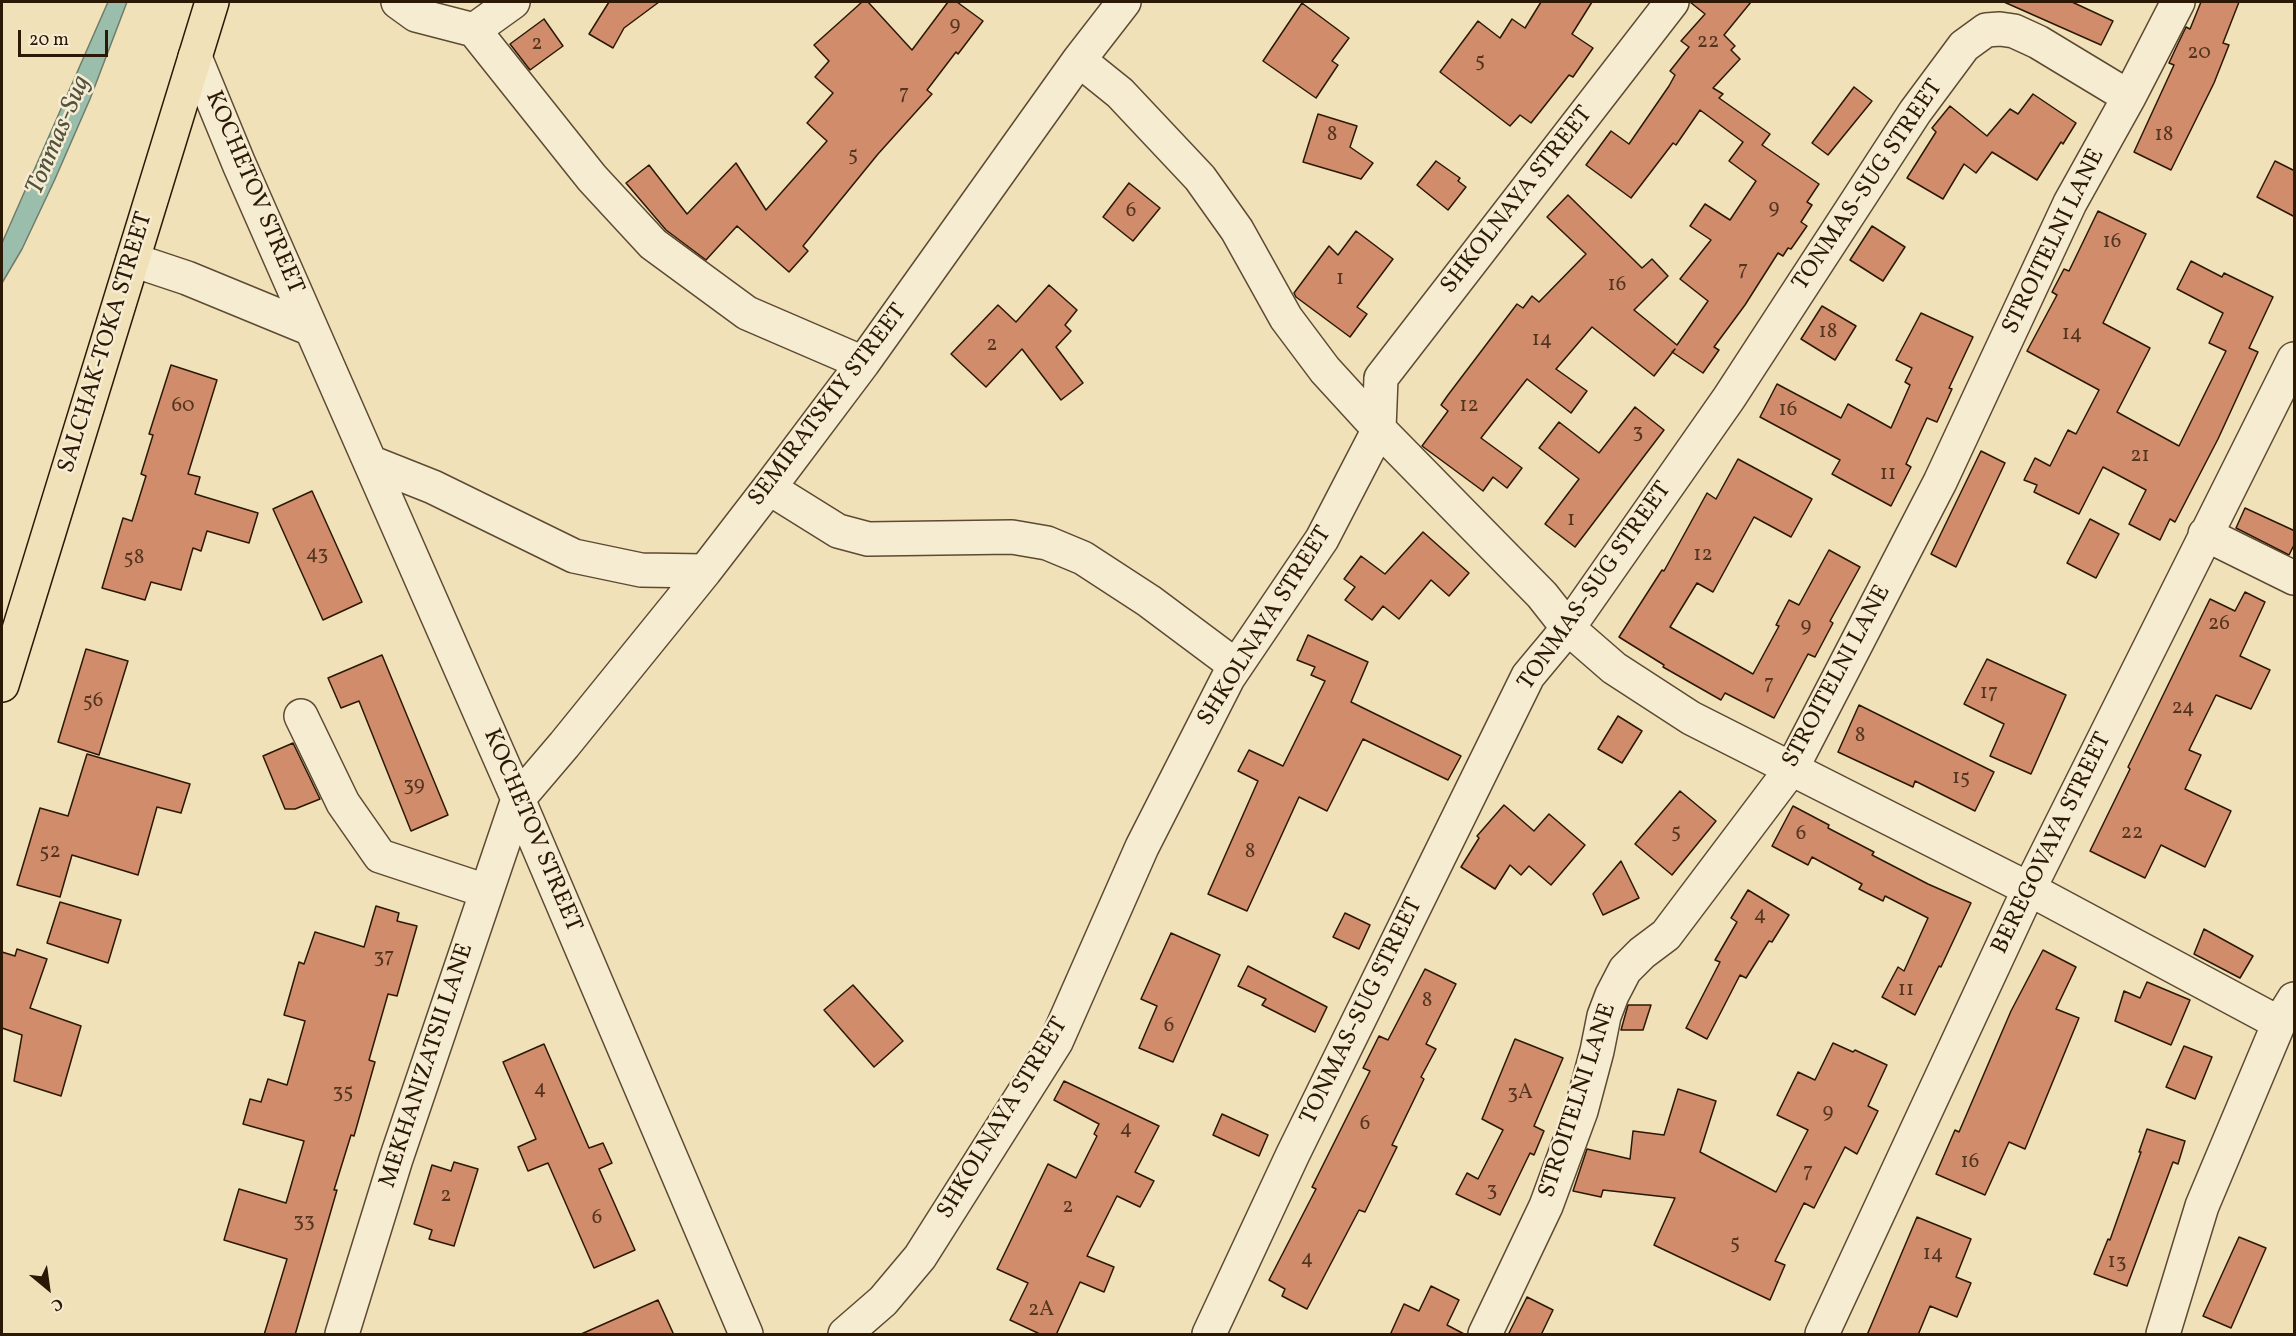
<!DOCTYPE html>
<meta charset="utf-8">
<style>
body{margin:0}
#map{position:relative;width:2296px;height:1336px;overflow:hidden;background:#f1e1b9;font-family:Vollkorn,serif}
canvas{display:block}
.frame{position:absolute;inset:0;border:3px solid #2b1805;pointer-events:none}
.north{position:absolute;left:18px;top:1258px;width:60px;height:60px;-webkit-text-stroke:4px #f6ecd2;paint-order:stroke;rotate:151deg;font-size:16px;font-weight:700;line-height:24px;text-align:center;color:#2b1805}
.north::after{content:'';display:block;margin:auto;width:21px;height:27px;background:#2b1805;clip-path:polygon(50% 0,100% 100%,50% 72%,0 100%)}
.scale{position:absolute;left:18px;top:30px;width:90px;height:27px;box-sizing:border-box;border:3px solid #2b1805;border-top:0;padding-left:8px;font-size:18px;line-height:21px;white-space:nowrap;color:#2b1805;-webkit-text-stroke:4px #f6ecd2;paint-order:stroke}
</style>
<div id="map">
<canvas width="2296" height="1336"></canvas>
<div class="frame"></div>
<div class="north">С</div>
<div class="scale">20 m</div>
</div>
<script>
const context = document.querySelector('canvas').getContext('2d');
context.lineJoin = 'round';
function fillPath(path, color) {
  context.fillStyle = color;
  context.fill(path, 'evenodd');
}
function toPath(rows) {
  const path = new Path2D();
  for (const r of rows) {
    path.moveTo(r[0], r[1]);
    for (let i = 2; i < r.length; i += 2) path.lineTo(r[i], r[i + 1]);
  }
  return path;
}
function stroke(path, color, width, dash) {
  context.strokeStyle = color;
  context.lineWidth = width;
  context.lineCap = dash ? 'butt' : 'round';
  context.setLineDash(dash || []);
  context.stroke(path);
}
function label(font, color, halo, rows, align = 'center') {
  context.font = font + ' Vollkorn,serif';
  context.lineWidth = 5;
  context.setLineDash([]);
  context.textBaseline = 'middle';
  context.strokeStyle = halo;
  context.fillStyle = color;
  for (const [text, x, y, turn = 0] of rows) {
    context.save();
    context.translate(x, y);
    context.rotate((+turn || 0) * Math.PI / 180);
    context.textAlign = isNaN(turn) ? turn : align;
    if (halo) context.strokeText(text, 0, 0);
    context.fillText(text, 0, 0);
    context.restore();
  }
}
const water = toPath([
 [108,2,127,2,90,99,55,179,22,249,2,283,2,243,108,2]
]);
fillPath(water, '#9bbeac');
stroke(water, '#6e7c69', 1.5);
const building = toPath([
 [609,2,659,2,624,28,613,48,589,34,609,2],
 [862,2,868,2,912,50,948,2,957,2,983,21,958,54,956,52,927,90,932,94,878,154,803,246,808,251,789,272,737,226,706,260,666,230,626,183,649,165,687,214,736,163,766,210,827,141,807,123,833,93,815,77,829,61,814,45,862,2],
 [1541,2,1592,2,1572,34,1593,48,1573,77,1569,75,1531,123,1520,115,1510,126,1440,72,1478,21,1500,38,1512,19,1525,28,1541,2],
 [1690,2,1751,2,1724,35,1735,46,1731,50,1740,59,1713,88,1723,94,1719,98,1770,134,1762,145,1819,184,1807,202,1812,205,1801,222,1807,226,1791,249,1788,248,1783,256,1778,253,1745,305,1714,347,1719,350,1703,373,1672,352,1675,349,1654,376,1592,327,1556,369,1587,391,1571,413,1527,379,1481,438,1522,468,1507,488,1493,477,1483,491,1422,446,1448,411,1441,405,1448,395,1517,304,1523,308,1532,296,1539,302,1586,254,1547,217,1568,195,1642,268,1652,259,1668,276,1634,310,1677,345,1708,301,1680,279,1711,240,1690,226,1705,204,1730,220,1756,181,1729,161,1743,142,1700,110,1676,145,1673,143,1631,198,1586,165,1611,131,1629,144,1669,86,1675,75,1670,71,1689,47,1681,41,1705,14,1690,2],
 [2004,2,2072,2,2113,21,2101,45,2004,2],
 [2201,2,2239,2,2223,43,2229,45,2214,83,2171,170,2134,152,2174,65,2169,63,2175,50,2186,27,2190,29,2201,2],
 [1302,3,1349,38,1332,61,1338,65,1316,98,1263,61,1302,3],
 [544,19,563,46,530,70,510,44,544,19],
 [1854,87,1872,101,1828,155,1812,143,1854,87],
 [2033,94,2076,123,2063,144,2061,142,2037,180,1992,152,1976,173,1964,164,1943,199,1907,178,1936,132,1932,128,1950,106,1987,136,2010,109,2018,114,2033,94],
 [1318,114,1357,126,1350,147,1373,163,1361,179,1303,162,1318,114],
 [1436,161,1460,178,1458,181,1466,187,1448,210,1417,185,1436,161],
 [2275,161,2295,171,2295,217,2257,197,2275,161],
 [1129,183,1160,208,1133,241,1103,217,1129,183],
 [2098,211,2146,234,2103,323,2150,348,2117,412,2179,446,2226,351,2209,343,2223,313,2177,289,2191,261,2222,277,2224,273,2273,297,2249,348,2258,352,2218,439,2175,522,2170,519,2160,540,2129,524,2146,490,2103,467,2079,514,2034,492,2037,485,2024,480,2035,458,2050,466,2068,430,2076,434,2099,390,2027,351,2057,295,2052,292,2064,269,2069,271,2098,211],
 [1872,226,1905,247,1883,281,1850,260,1872,226],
 [1356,231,1393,259,1357,307,1367,314,1350,337,1296,297,1294,293,1329,246,1338,255,1356,231],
 [1049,285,1077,310,1065,325,1071,331,1056,347,1083,383,1061,400,1022,349,986,387,951,354,998,305,1016,322,1049,285],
 [1822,306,1856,326,1835,360,1801,339,1822,306],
 [1921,313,1973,337,1949,388,1952,389,1937,422,1927,418,1906,464,1911,467,1891,506,1832,474,1840,460,1760,417,1777,384,1841,418,1848,404,1891,428,1910,385,1905,382,1912,368,1896,360,1921,313],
 [171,365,217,380,188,474,200,477,195,494,258,513,249,543,207,531,201,551,193,548,181,590,151,582,145,600,102,588,123,518,132,521,146,476,141,474,153,435,149,434,171,365],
 [1635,407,1664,430,1575,547,1545,524,1579,479,1539,448,1559,422,1599,453,1635,407],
 [1981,451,2005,463,1956,567,1931,554,1981,451],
 [1738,459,1812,499,1791,537,1754,517,1713,592,1697,583,1670,627,1753,674,1779,626,1776,625,1789,600,1799,605,1829,550,1860,567,1830,621,1833,623,1815,657,1808,654,1774,718,1725,693,1721,700,1663,667,1664,665,1619,637,1662,570,1664,571,1707,493,1716,499,1738,459],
 [312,491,362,602,323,620,273,509,312,491],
 [2245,508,2295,531,2295,543,2289,555,2236,528,2245,508],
 [2090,519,2119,534,2096,578,2067,563,2090,519],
 [1423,532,1469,573,1449,596,1431,580,1399,619,1383,606,1372,620,1345,600,1355,587,1344,579,1361,556,1385,574,1423,532],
 [2245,592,2265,602,2240,656,2270,670,2251,709,2216,695,2189,750,2201,755,2185,789,2231,811,2205,867,2161,845,2145,878,2090,851,2130,769,2128,767,2210,599,2235,611,2245,592],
 [1308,635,1368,662,1351,702,1461,756,1448,780,1363,739,1327,811,1299,797,1247,911,1208,894,1258,781,1238,771,1249,750,1283,766,1325,681,1311,675,1315,667,1297,660,1308,635],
 [86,649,128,661,99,755,58,742,86,649],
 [382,655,448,815,411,831,359,701,341,708,328,678,382,655],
 [1987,659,2066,695,2031,774,1990,756,2004,724,1964,704,1987,659],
 [1859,705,1994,772,1975,811,1915,781,1913,787,1838,752,1859,705],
 [1618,716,1642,731,1622,763,1598,749,1618,716],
 [293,743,320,799,295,809,285,809,263,756,293,743],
 [87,754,190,784,181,813,157,807,138,875,72,855,60,897,17,885,40,808,68,816,87,754],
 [1680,791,1716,821,1672,875,1635,844,1680,791],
 [1504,805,1534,831,1549,814,1585,845,1551,885,1529,866,1521,875,1510,865,1495,889,1461,867,1479,838,1477,836,1504,805],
 [1793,806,1829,825,1828,828,1874,852,1872,855,1928,884,1971,903,1941,967,1939,966,1915,1015,1882,997,1898,967,1904,971,1928,918,1885,896,1883,901,1859,889,1862,884,1812,857,1808,865,1772,846,1793,806],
 [1621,861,1639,898,1603,915,1593,894,1621,861],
 [1748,890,1789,915,1772,942,1769,941,1746,978,1740,975,1707,1039,1686,1028,1720,962,1715,960,1737,922,1731,918,1748,890],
 [60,902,121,920,108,963,47,943,60,902],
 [376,906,399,913,397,921,417,926,397,996,388,994,369,1060,375,1062,354,1136,351,1135,334,1190,337,1190,295,1335,264,1335,287,1259,224,1240,239,1189,286,1203,304,1141,243,1124,250,1099,261,1102,268,1079,287,1085,305,1021,284,1015,299,962,304,964,315,932,364,947,376,906],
 [1345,913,1370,925,1359,949,1333,937,1345,913],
 [2204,929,2253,956,2240,978,2194,954,2204,929],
 [1171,933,1220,955,1173,1062,1139,1048,1157,1006,1141,999,1171,933],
 [17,949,47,959,30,1008,81,1026,61,1096,14,1081,22,1035,2,1028,2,952,15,956,17,949],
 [2043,950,2076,967,2056,1009,2079,1018,2025,1149,2009,1142,1985,1195,1936,1174,1955,1130,1959,1132,2011,1011,2043,950],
 [1248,966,1327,1007,1315,1032,1262,1005,1266,999,1238,986,1248,966],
 [1425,969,1456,984,1426,1044,1436,1049,1421,1077,1424,1079,1392,1145,1397,1147,1365,1212,1359,1210,1307,1309,1282,1296,1285,1289,1269,1280,1316,1189,1312,1187,1370,1071,1363,1068,1379,1036,1388,1040,1425,969],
 [2147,982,2190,1000,2171,1045,2115,1021,2124,991,2140,998,2147,982],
 [853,985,903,1041,874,1067,824,1010,853,985],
 [1628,1005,1651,1005,1643,1030,1621,1030,1628,1005],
 [1515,1039,1563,1058,1534,1126,1544,1131,1534,1155,1530,1153,1500,1215,1456,1194,1467,1173,1478,1179,1503,1130,1482,1119,1515,1039],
 [1833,1043,1853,1052,1855,1050,1887,1065,1868,1106,1878,1111,1857,1154,1845,1147,1814,1208,1804,1203,1775,1261,1785,1265,1770,1300,1654,1245,1675,1198,1603,1190,1601,1197,1573,1191,1587,1149,1630,1159,1633,1131,1664,1135,1678,1089,1716,1101,1700,1152,1776,1192,1808,1130,1777,1115,1798,1072,1815,1080,1833,1043],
 [544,1044,589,1148,603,1143,612,1163,599,1169,635,1250,594,1268,548,1163,528,1171,518,1147,536,1139,503,1062,544,1044],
 [2184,1046,2212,1057,2195,1099,2166,1087,2184,1046],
 [1064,1081,1159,1126,1135,1172,1154,1181,1140,1207,1117,1196,1087,1256,1114,1267,1104,1292,1080,1282,1056,1335,1042,1335,1010,1320,1028,1283,997,1269,1048,1164,1076,1178,1097,1136,1094,1134,1099,1124,1054,1100,1064,1081],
 [1222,1114,1268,1135,1259,1156,1213,1135,1222,1114],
 [2147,1129,2185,1141,2178,1164,2173,1162,2127,1286,2094,1274,2108,1239,2110,1240,2141,1152,2139,1152,2147,1129],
 [454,1162,478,1169,454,1246,429,1239,432,1230,414,1224,432,1165,451,1171,454,1162],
 [1917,1217,1971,1239,1956,1277,1971,1283,1957,1317,1930,1306,1918,1335,1867,1335,1917,1217],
 [2239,1237,2266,1248,2231,1328,2203,1316,2239,1237],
 [1431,1286,1459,1300,1447,1325,1466,1335,1390,1335,1404,1304,1419,1311,1431,1286],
 [1527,1297,1553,1310,1541,1335,1508,1335,1527,1297],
 [658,1300,674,1335,579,1335,658,1300]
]);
fillPath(building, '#d18c6c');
stroke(building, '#2b1805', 1.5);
const minor = toPath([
 [398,2,416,15,474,30],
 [513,2,474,30,592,178,653,244,747,313,863,363],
 [195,57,239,164,518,799,746,1334],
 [1079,60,1120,93,1200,178,1237,230,1286,318,1325,370,1379,429,1542,595,1568,628,1614,668,1691,718,2029,889,2279,1023],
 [133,260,187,278,311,329],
 [370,462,433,487,574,556,641,570,705,571],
 [769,488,838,531,868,539,1012,537,1047,543,1083,558,1149,601,1236,666],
 [2205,534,2294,578],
 [301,716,343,803,380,856,486,891],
 [342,1334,396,1159,518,799,564,745,705,571,769,488,863,363,1079,60,1124,2],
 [845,1334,883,1301,920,1257,1056,1042,1142,847,1228,678,1322,539,1379,429,1381,378,1672,2],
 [1209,1334,1293,1154,1528,676,1568,628,1729,398,1915,112,1964,46,1986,30,2000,29,2014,31,2038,42,2129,97],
 [1485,1334,1546,1206,1581,1111,1597,1051,1604,1016,1612,995,1625,970,1642,953,1666,935,1792,768,1940,482,2070,203,2129,97,2178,2],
 [1822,1334,2029,889,2294,359],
 [2163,1334,2202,1206,2279,1023,2294,999]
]);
const major = toPath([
 [2,685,212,2]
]);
stroke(minor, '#5c4a32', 36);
stroke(major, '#2b1805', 36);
stroke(minor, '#f6ecd2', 33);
stroke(major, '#f1e1b9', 33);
label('21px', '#54351f', null, [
 ["9",955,26],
 ["22",1708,43],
 ["2",537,45],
 ["20",2199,54],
 ["5",1480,62],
 ["7",904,95],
 ["8",1332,136],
 ["18",2164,136],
 ["5",853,156],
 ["9",1774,209],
 ["6",1131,212],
 ["16",2112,243],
 ["7",1743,271],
 ["1",1340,280],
 ["16",1617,286],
 ["18",1828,333],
 ["14",2072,335],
 ["14",1542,341],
 ["2",992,346],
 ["60",183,407],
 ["12",1469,407],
 ["16",1788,411],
 ["3",1638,433],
 ["21",2140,457],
 ["11",1888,475],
 ["1",1571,521],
 ["43",317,555],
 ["12",1703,556],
 ["58",134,559],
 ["26",2219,625],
 ["9",1806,627],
 ["7",1769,685],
 ["17",1989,694],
 ["56",93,702],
 ["24",2183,709],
 ["8",1860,737],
 ["15",1961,779],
 ["39",414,786],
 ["5",1676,833],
 ["22",2132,834],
 ["6",1801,835],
 ["52",50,853],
 ["8",1250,853],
 ["4",1760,916],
 ["37",384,958],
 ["11",1906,991],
 ["8",1427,1002],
 ["6",1169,1027],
 ["4",540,1090],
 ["35",343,1093],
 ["3А",1520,1094],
 ["9",1828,1113],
 ["6",1365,1125],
 ["4",1126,1130],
 ["16",1970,1163],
 ["7",1808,1173],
 ["3",1492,1191],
 ["2",446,1197],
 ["2",1068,1208],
 ["6",597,1219],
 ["33",304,1222],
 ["5",1735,1244],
 ["14",1933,1255],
 ["4",1307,1260],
 ["13",2117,1263],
 ["2А",1041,1311]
]);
label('24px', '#2b1805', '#f6ecd2', [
 ["TONMAS-SUG STREET",1869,186,-56],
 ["KOCHETOV STREET",253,193,67],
 ["SHKOLNAYA STREET",1518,201,-52],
 ["STROITELNI LANE",2055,242,-64],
 ["SALCHAK-TOKA STREET",107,343,-73],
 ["SEMIRATSKIY STREET",829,406,-53],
 ["TONMAS-SUG STREET",1596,587,-55],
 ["SHKOLNAYA STREET",1266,627,-58],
 ["STROITELNI LANE",1838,677,-62],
 ["KOCHETOV STREET",531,831,67],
 ["BEREGOVAYA STREET",2053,844,-64],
 ["TONMAS-SUG STREET",1363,1012,-64],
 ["MEKHANIZATSII LANE",428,1066,-72],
 ["STROITELNI LANE",1579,1101,-72],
 ["SHKOLNAYA STREET",1004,1119,-59]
]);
label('italic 26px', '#52523f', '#f6ecd2', [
 ["Tonmas-Sug",60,136,-67]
]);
</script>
